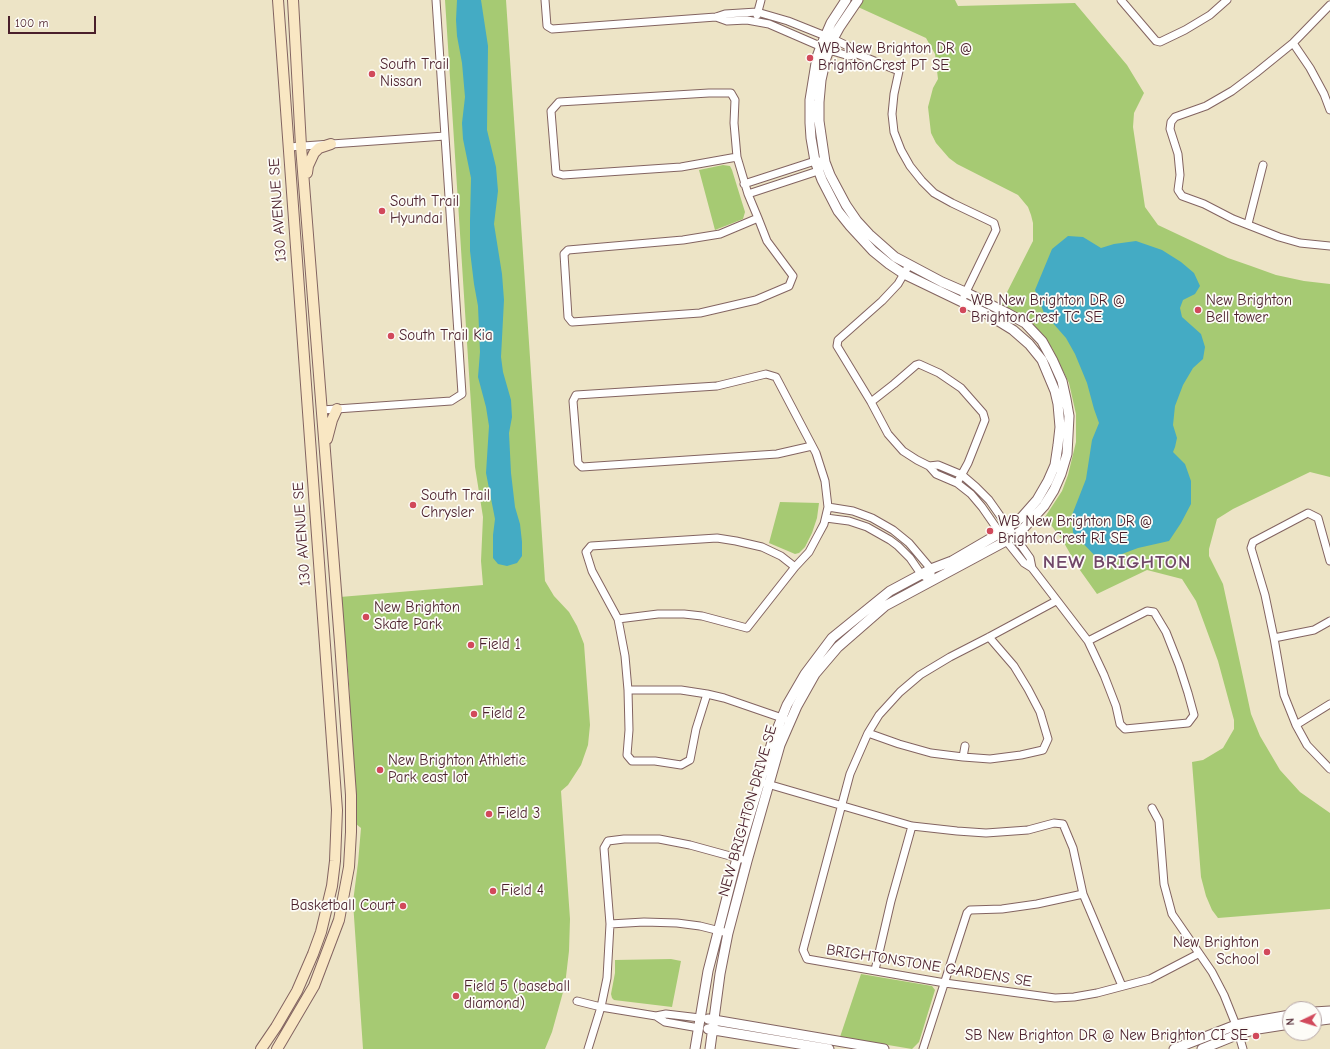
<!DOCTYPE html>
<style>
body{margin:0}
#map{position:relative;width:1330px;height:1049px;overflow:hidden;background:#ede4c6;font-family:"Comic Neue",sans-serif}
canvas{display:block}
.north{position:absolute;left:1282px;top:1001px;width:40px;height:40px;box-sizing:border-box;background:#fdfcf7;border:1px solid #b5a4a5;border-radius:50%;rotate:266deg;font-size:11px;font-weight:700;line-height:16px;text-align:center;color:#4a1f2b}
.north::after{content:'';display:block;margin:auto;width:14px;height:18px;background:#d1495b;clip-path:polygon(50% 0,100% 100%,50% 72%,0 100%)}
.scale{position:absolute;left:8px;top:16px;width:88px;height:18px;box-sizing:border-box;border:2px solid #4a1f2b;border-top:0;padding-left:5px;font-size:12px;line-height:14px;white-space:nowrap;color:#4a1f2b;-webkit-text-stroke:3px #fdfcf7;paint-order:stroke}
</style>
<div id="map">
<canvas width="1330" height="1049"></canvas>
<div class="north">N</div>
<div class="scale">100 m</div>
</div>
<script>
const context = document.querySelector('canvas').getContext('2d');
context.lineJoin = 'round';
function fillPath(path, color) {
  context.fillStyle = color;
  context.fill(path, 'evenodd');
}
function toPath(rows) {
  const path = new Path2D();
  for (const r of rows) {
    path.moveTo(r[0], r[1]);
    for (let i = 2; i < r.length; i += 2) path.lineTo(r[i], r[i + 1]);
  }
  return path;
}
function stroke(path, color, width, dash) {
  context.strokeStyle = color;
  context.lineWidth = width;
  context.lineCap = dash ? 'butt' : 'round';
  context.setLineDash(dash || []);
  context.stroke(path);
}
function label(font, color, halo, rows, align = 'center') {
  context.font = font + ' "Comic Neue",sans-serif';
  context.lineWidth = 3.5;
  context.setLineDash([]);
  context.textBaseline = 'middle';
  context.strokeStyle = halo;
  context.fillStyle = color;
  for (const [text, x, y, turn = 0] of rows) {
    context.save();
    context.translate(x, y);
    context.rotate((+turn || 0) * Math.PI / 180);
    context.textAlign = isNaN(turn) ? turn : align;
    if (halo) context.strokeText(text, 0, 0);
    context.fillText(text, 0, 0);
    context.restore();
  }
}
fillPath(toPath([
 [445,0,506,0,545,581,554,596,569,612,577,626,584,644,590,725,588,745,581,765,568,785,561,791,570,919,569,951,565,985,552,1032,545,1049,363,1049,353,902,358,863,361,828,356,824,354,816,350,729,350,698,347,658,344,647,340,597,483,585,481,561,483,517,475,467],
 [863,0,955,0,958,6,1075,3,1127,65,1144,93,1134,113,1133,127,1145,207,1158,225,1228,258,1251,266,1276,275,1304,281,1330,284,1330,477,1310,472,1233,509,1217,519,1209,549,1209,556,1223,584,1251,714,1260,736,1280,770,1300,792,1330,813,1330,909,1218,918,1212,910,1206,896,1201,877,1192,762,1203,760,1223,748,1234,729,1234,720,1218,661,1196,601,1182,579,1147,570,1097,594,1077,566,1063,541,1045,517,1062,491,1068,475,1076,442,1076,414,1069,383,1052,348,1039,334,1000,306,1033,241,1033,223,1031,215,1028,207,1018,195,957,164,949,158,936,143,931,133,928,107,933,88,938,79,935,54,926,38,858,7],
 [723,165,730,166,732,170,745,212,743,219,715,230,699,170],
 [780,502,819,503,817,518,812,533,805,547,799,553,795,554,769,543],
 [671,959,681,961,672,1007,614,1000,612,998,611,994,615,973,615,960],
 [861,974,932,986,935,990,919,1042,912,1049,840,1037]
]), '#a6ca73');
fillPath(toPath([
 [457,0,481,0,488,46,487,130,496,167,498,191,494,224,502,274,504,300,501,357,503,372,511,400,512,417,509,433,511,473,515,507,520,524,522,542,522,556,517,563,507,566,498,564,493,558,493,535,495,519,486,473,489,426,486,407,478,377,480,352,478,306,474,284,470,251,470,221,471,178,463,139,462,123,465,97,462,63,457,36,456,20],
 [1068,236,1083,237,1101,248,1114,244,1136,241,1162,250,1181,262,1194,273,1200,286,1195,294,1183,300,1180,308,1182,317,1201,334,1205,347,1203,359,1193,368,1183,385,1175,406,1173,425,1177,438,1175,447,1173,452,1185,464,1191,481,1191,504,1181,523,1169,541,1138,548,1122,554,1113,560,1100,561,1073,533,1072,515,1086,479,1092,440,1099,423,1094,409,1087,383,1075,354,1066,338,1044,313,1035,290,1052,249]
]), '#44abc4');
const minor = toPath([
 [545,0,547,26,552,29,716,17,725,14,757,12,788,21,833,39,852,48,857,54,899,71,894,94,892,114,894,132,901,150,910,166,922,181,934,193,952,203,994,223,996,230,964,296],
 [1121,0,1156,41,1160,42,1185,30,1210,15,1227,0],
 [1330,5,1293,43,1256,73,1232,91,1206,106,1175,117,1171,122,1170,129,1178,154,1180,175,1178,190,1182,196,1204,204,1233,219,1279,237,1300,243,1330,246],
 [757,15,761,0],
 [716,17,727,21,747,20,769,24,829,50,849,56,857,54],
 [1293,43,1310,68,1324,94,1330,110],
 [289,147,445,136],
 [737,157,681,167,563,175,556,173,551,111,559,102,709,93,731,93,735,100,734,123,737,157,748,194,758,218,767,241,793,276,789,286,756,300,700,313,572,322,568,317,564,254,568,250,683,240,720,234,758,218],
 [744,184,815,161,819,161],
 [748,194,818,171,825,162],
 [1248,224,1263,165],
 [909,265,898,284,882,301,838,340,837,346,871,402,888,434,903,451,917,460,929,466,936,474,957,483,971,494,982,507,1000,533,1024,563,1032,568,1042,581,1088,641,1104,675,1116,706,1120,724,1125,729,1188,723,1194,715,1188,693,1179,665,1166,632,1154,612,1147,611,1088,641],
 [871,402,894,384,916,365,919,364,939,373,961,388,983,413,985,420,968,463,957,483],
 [322,410,451,401,462,394,436,0],
 [929,466,938,465,962,475,976,487,989,500,1030,558,1032,568],
 [828,507,853,511,872,518,893,530,909,543,931,569,931,581],
 [826,518,849,521,867,527,890,540,898,546,910,558,921,574,931,581],
 [1330,561,1318,518,1308,513,1253,542,1251,548,1265,595,1274,638,1284,695,1296,725,1307,745,1330,769],
 [1056,601,989,637,950,657,920,675,900,692,879,715,868,733,850,774,803,950,807,959,945,983,1055,998,1074,997,1097,993,1150,979,1198,954],
 [618,619,658,614,684,614,702,616,747,628,795,567,809,552,817,537,824,524,828,507,825,481,816,453,776,377,766,374,717,386,576,395,573,401,578,463,582,467,777,454,812,446],
 [1274,638,1314,630,1330,621],
 [628,690,625,656,618,619,592,571,586,552,591,546,717,538,736,541,762,547,781,556,795,567],
 [707,694,696,729,690,760,681,765,655,761,632,761,627,755,629,730,628,690,681,690,707,694,724,698,785,719],
 [1296,725,1330,704],
 [868,733,899,744,931,753,963,757,990,759,1021,755,1043,750,1048,739,1040,712,1028,689,1014,666,989,637],
 [963,757,965,746],
 [764,783,912,826,957,831,986,833,1028,830,1054,823,1063,824,1073,848,1083,894,1122,986],
 [1152,808,1159,821,1164,884,1172,914,1212,972,1224,995,1236,1025,1243,1049],
 [610,924,644,922,677,923,700,926,728,933],
 [875,970,891,901,912,826],
 [577,1001,601,1007,656,1016,665,1022,699,1028],
 [656,1016,666,1014,700,1018],
 [588,1049,601,1007,607,978,610,924,604,848,608,841,624,839,659,839,690,845,741,859],
 [923,1049,967,913,970,910,1002,909,1037,904,1083,894]
]);
const tertiary = toPath([
 [1314,1012,1330,1011],
 [708,1019,884,1049],
 [1314,1021,1330,1019],
 [708,1029,829,1049],
 [695,1049,708,971,737,858,772,742,787,705,805,674,832,638,890,591,931,569,952,561,1000,533,1022,517,1037,500,1048,481,1055,465,1058,445,1060,427,1058,404,1055,391,1042,360,1029,344,1013,330,987,314,904,274,889,264,873,251,850,226,838,211,822,180,815,161,811,138,810,123,810,100,817,57,821,46,831,23,846,0],
 [710,1049,720,974,728,933,747,861,780,745,797,706,815,674,838,647,885,606,1006,541,1021,531,1044,506,1054,490,1061,474,1067,454,1069,416,1066,399,1062,381,1053,361,1042,341,1025,323,1007,313,965,292,942,282,895,257,869,234,857,221,846,205,830,175,825,162,819,121,819,102,821,80,826,58,833,39,839,28,858,0],
 [1174,1049,1236,1025,1250,1022,1290,1015],
 [1202,1049,1239,1034,1258,1029,1290,1024]
]);
const secondary = toPath([
 [307,173,308,166,314,153,319,148,331,144],
 [327,439,332,420,337,409],
 [261,1049,276,1027,297,991,313,954,321,932,332,886,335,861,337,810,278,0],
 [277,1049,314,986,339,920,349,867,351,832,351,795,340,642,301,146,293,0]
]);
stroke(minor, '#836461', 9);
stroke(tertiary, '#836461', 11);
stroke(secondary, '#836461', 12);
stroke(minor, '#fff', 7);
stroke(tertiary, '#fff', 9);
stroke(secondary, '#f9e7c3', 10);
for (const [x, y, r, color] of [
 [810,58,4,"#d1495b"],
 [372,74,4,"#d1495b"],
 [382,211,4,"#d1495b"],
 [963,310,4,"#d1495b"],
 [1198,310,4,"#d1495b"],
 [391,336,4,"#d1495b"],
 [413,505,4,"#d1495b"],
 [990,531,4,"#d1495b"],
 [366,617,4,"#d1495b"],
 [471,645,4,"#d1495b"],
 [474,714,4,"#d1495b"],
 [380,770,4,"#d1495b"],
 [489,814,4,"#d1495b"],
 [493,891,4,"#d1495b"],
 [403,906,4,"#d1495b"],
 [1267,952,4,"#d1495b"],
 [456,996,4,"#d1495b"],
 [1256,1036,4,"#d1495b"]
]) {
  const dot = new Path2D();
  dot.arc(x, y, r, 0, 2 * Math.PI);
  context.fillStyle = color;
  context.fill(dot);
  stroke(dot, '#fdfcf7', 1.5);
}
label('15px', '#4a1f2b', '#fdfcf7', [
 ["WB New Brighton DR @",818,49],
 ["BrightonCrest PT SE",818,66],
 ["South Trail",380,65],
 ["Nissan",380,82],
 ["South Trail",390,202],
 ["Hyundai",390,219],
 ["WB New Brighton DR @",971,301],
 ["BrightonCrest TC SE",971,318],
 ["New Brighton",1206,301],
 ["Bell tower",1206,318],
 ["South Trail Kia",399,336],
 ["South Trail",421,496],
 ["Chrysler",421,513],
 ["WB New Brighton DR @",998,522],
 ["BrightonCrest RI SE",998,539],
 ["New Brighton",374,608],
 ["Skate Park",374,625],
 ["Field 1",479,645],
 ["Field 2",482,714],
 ["New Brighton Athletic",388,761],
 ["Park east lot",388,778],
 ["Field 3",497,814],
 ["Field 4",501,891],
 ["Basketball Court",395,906,"right"],
 ["New Brighton",1259,943,"right"],
 ["School",1259,960,"right"],
 ["Field 5 (baseball",464,987],
 ["diamond)",464,1004],
 ["SB New Brighton DR @ New Brighton CI SE",1248,1036,"right"]
], 'left');
label('15px', '#4a1f2b', '#fdfcf7', [
 ["130 AVENUE SE",278,210,-94],
 ["130 AVENUE SE",302,534,-94],
 ["NEW BRIGHTON DRIVE SE",748,811,-74],
 ["BRIGHTONSTONE GARDENS SE",929,966,9]
]);
context.letterSpacing = '1px';
label('bold 19px', '#714869', '#fdfcf7', [
 ["NEW BRIGHTON",1117,563]
]);
context.letterSpacing = '0px';
</script>
